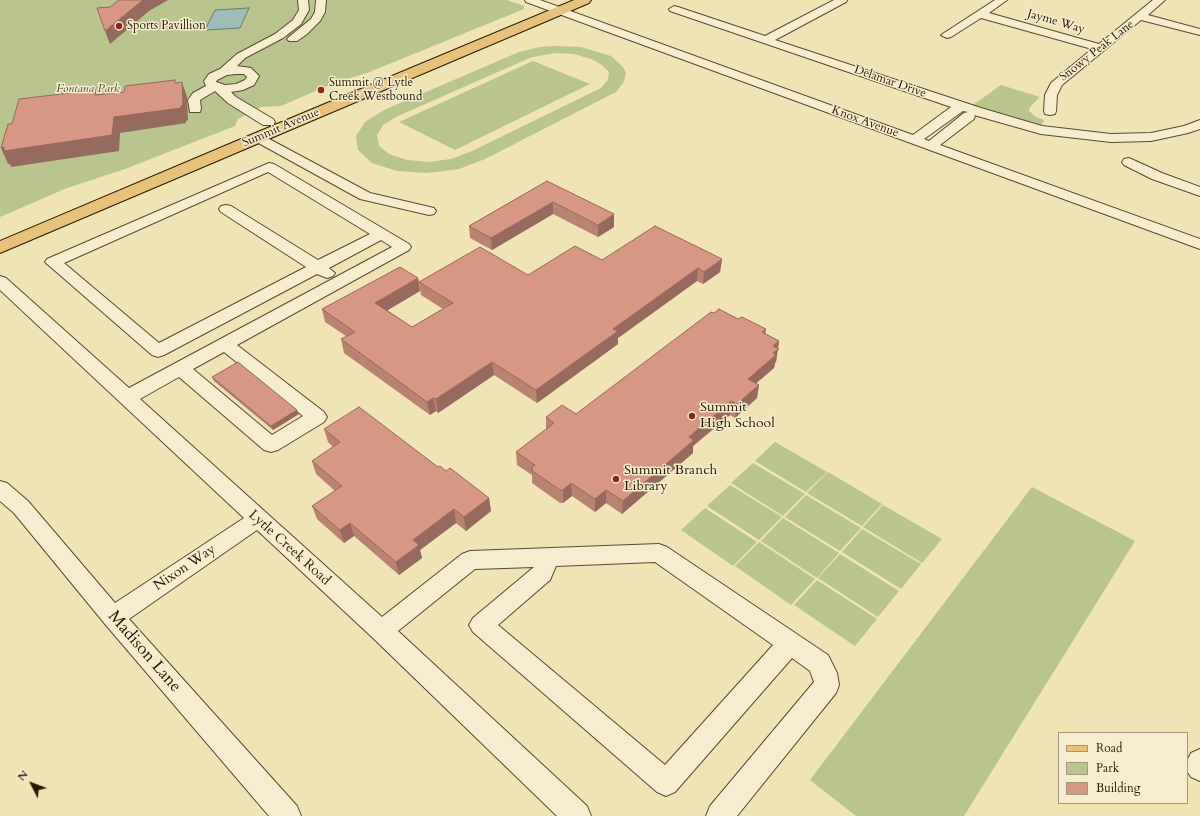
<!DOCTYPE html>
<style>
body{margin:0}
#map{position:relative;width:1200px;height:816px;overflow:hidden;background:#f0e3b4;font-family:Cardo,serif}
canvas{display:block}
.legend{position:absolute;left:1058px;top:732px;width:130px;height:72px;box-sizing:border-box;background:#f5edce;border:1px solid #a3977c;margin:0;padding:5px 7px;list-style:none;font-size:12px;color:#281701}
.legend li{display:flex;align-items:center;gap:8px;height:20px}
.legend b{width:20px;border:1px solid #a3977c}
.north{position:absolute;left:12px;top:764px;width:40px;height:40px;-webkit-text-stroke:3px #f5edce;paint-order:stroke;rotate:312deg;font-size:11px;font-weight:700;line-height:16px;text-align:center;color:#281701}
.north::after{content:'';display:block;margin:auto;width:14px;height:18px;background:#281701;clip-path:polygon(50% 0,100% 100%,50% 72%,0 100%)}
</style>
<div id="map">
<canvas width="1200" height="816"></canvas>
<ul class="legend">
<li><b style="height:5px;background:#e8c27a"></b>Road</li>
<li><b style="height:11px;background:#bac48d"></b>Park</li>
<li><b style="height:11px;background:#d69883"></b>Building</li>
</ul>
<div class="north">N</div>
</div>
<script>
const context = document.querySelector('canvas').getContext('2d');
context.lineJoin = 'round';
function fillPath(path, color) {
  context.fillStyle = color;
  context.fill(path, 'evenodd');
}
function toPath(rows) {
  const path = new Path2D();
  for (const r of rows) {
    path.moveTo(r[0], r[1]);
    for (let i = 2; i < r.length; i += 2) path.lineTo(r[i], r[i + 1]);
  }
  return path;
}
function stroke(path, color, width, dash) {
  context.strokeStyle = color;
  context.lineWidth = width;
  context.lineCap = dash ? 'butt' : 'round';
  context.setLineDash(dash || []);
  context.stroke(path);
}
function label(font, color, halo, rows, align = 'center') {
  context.font = font + ' Cardo,serif';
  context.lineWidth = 3;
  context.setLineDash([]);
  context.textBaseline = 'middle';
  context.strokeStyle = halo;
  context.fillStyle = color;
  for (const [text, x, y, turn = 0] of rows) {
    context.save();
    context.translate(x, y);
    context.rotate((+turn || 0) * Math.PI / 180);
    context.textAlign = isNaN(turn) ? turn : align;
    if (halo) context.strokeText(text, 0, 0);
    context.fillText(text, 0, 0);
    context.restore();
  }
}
fillPath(toPath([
 [0,0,507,0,524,6,524,9,367,73,334,83,281,106,261,107,238,119,235,126,125,169,67,188,0,217],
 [555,46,581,47,611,56,623,67,626,73,624,82,616,92,485,159,459,169,427,173,397,171,372,163,358,150,356,136,365,122,384,110,519,52,540,47],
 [556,53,574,54,591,59,602,65,609,72,608,80,601,88,472,151,451,159,429,162,407,160,389,154,379,146,377,135,383,125,398,116,532,57],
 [533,61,590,84,455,150,399,122],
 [1001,85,1040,97,1030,107,1029,111,1036,117,1044,120,1042,125,973,105],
 [775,442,827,472,806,492,755,461],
 [753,463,805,494,783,516,731,483],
 [828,472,882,504,862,526,807,493],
 [730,485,782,517,759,540,707,506],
 [1032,487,1135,541,964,816,856,816,810,780],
 [806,495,861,528,840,551,785,517],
 [883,505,942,539,922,563,863,527],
 [705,508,757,542,733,566,681,530],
 [783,518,839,553,817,578,761,541],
 [862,529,921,564,901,589,842,552],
 [759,542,815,579,791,605,735,566],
 [840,554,899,591,878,617,818,578],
 [817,580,877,619,855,646,794,605]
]), '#bac48d');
const water = toPath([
 [249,8,240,28,205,30,215,10,249,8]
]);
fillPath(water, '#9dbdb6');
stroke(water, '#6e7b6e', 1);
const minor = toPath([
 [298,0,308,0,309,10,301,24,283,38,245,58,237,66,251,68,259,76,254,85,243,90,231,92,236,97,273,119,275,122,273,125,263,125,228,103,215,91,200,100,201,109,200,112,190,112,188,100,193,93,206,86,204,81,209,74,220,69,237,54,275,34,293,20,299,10,298,0],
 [236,74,244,74,247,77,245,80,236,84,225,85,216,82,217,80,227,75,236,74],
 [316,0,326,0,325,12,320,21,307,34,297,41,289,41,287,39,289,37,311,19,315,12,316,0],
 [525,0,540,0,913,135,951,107,670,11,669,9,674,6,678,7,765,36,834,0,847,0,846,2,775,40,981,108,1042,126,1111,134,1151,133,1184,126,1200,120,1200,129,1188,133,1151,141,1111,142,1041,134,974,115,975,116,974,119,940,145,1200,239,1200,249,526,2,525,0],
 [963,111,968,112,964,113,929,141,924,139,963,111],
 [995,0,1007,0,989,13,1099,44,1153,0,1165,0,1148,15,1200,29,1200,35,1141,20,1062,85,1057,95,1056,111,1055,114,1050,115,1045,114,1044,111,1045,95,1051,83,1092,49,981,18,951,37,947,38,941,35,995,0],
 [258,133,370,193,434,208,436,211,434,214,429,215,360,199,253,140,251,137,253,134,258,133],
 [1129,158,1162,173,1200,187,1200,196,1152,179,1124,165,1122,162,1124,159,1129,158],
 [269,163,274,164,409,244,411,247,409,250,237,345,324,412,327,417,324,422,278,450,271,452,264,450,179,377,140,399,382,617,462,554,470,551,659,544,667,547,828,655,837,673,839,685,836,693,737,816,706,816,710,806,814,682,810,671,792,658,675,792,666,796,657,792,473,632,469,625,473,618,534,567,475,569,398,631,587,806,591,816,557,816,373,638,257,530,129,619,297,806,301,816,269,816,105,624,14,513,0,501,0,481,7,483,28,501,115,603,244,518,0,290,0,276,6,278,129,388,392,247,381,240,329,268,335,273,333,276,327,278,317,274,164,355,158,357,152,355,45,262,47,259,269,163],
 [268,172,370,234,318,260,231,206,226,205,221,206,219,209,221,212,306,267,159,343,64,263,268,172],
 [224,352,303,416,272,435,193,369,224,352],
 [655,562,773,645,665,765,498,625,550,580,556,566,655,562],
 [1200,749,1200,781,1191,777,1187,771,1187,761,1191,753,1200,749]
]);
const major = toPath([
 [574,0,591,0,589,3,0,253,0,241,253,134,574,0]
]);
stroke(minor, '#5a4a2e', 2);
stroke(major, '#281701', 2);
fillPath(minor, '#f5edce');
fillPath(major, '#e8c27a');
fillPath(toPath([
 [547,181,614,227,598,237,553,214,492,250,470,238,469,226],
 [722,259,720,272,703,284,697,281,618,338,618,344,537,403,494,375,438,413,436,411,430,415,344,353,341,339,346,336,325,322,322,309,418,278,420,291,387,310,412,327,443,309,421,295,419,282,528,275,602,260],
 [714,313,765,334,779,341,776,362,775,363,774,368,756,383,759,385,757,398,735,418,730,415,693,446,693,453,622,514,606,503,595,512,572,496,563,503,560,503,532,483,532,475,517,465,516,452,546,429,546,417,576,414],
 [212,377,297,410,299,414,273,430,214,381],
 [324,429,438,467,446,471,489,498,491,511,466,531,456,523,420,550,422,558,399,575,354,536,344,543,317,519,312,506,335,491,316,474,312,461,333,447,328,442]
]), '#b88371');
fillPath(toPath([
 [143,0,168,0,149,11,110,44,105,31],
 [182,82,187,97,188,120,186,121,186,123,120,133,119,151,11,167,10,164,8,164,1,148,114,117],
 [553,202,553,214,492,250,491,238],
 [614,214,614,227,598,237,598,225],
 [722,259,720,272,703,284,704,272],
 [698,268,697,281,618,338,618,344,537,403,536,390,613,329],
 [418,278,420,291,378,316,375,303],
 [766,329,764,342,762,332],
 [779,341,776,362,775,363,774,368,746,392,748,379,773,346],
 [492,362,494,375,438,413,436,399],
 [759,385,757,398,735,418,737,404],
 [433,398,436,411,430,415,427,402],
 [731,401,730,415,693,446,693,453,622,514,623,501,689,437],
 [297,410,299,414,273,430,271,426],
 [571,483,572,496,563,503,563,490],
 [606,490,606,503,595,512,595,499],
 [489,498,491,511,466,531,464,517],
 [454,509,456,523,420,550,422,558,399,575,396,562,413,540],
 [350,523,354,536,344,543,340,530]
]), '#966a5c');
const building = toPath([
 [119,0,143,0,105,31,97,8,110,7,119,0],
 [175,80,175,83,182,82,183,105,181,106,181,108,114,117,112,135,4,151,4,147,1,148,8,124,12,124,19,99,96,90,95,95,124,92,125,86,175,80],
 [547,181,614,214,598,225,553,202,491,238,469,226,547,181],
 [655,226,722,259,704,272,698,268,613,329,618,331,536,390,492,362,436,399,433,398,427,402,341,339,355,332,322,309,400,267,418,278,375,303,412,327,453,303,419,282,480,247,528,275,575,246,602,260,655,226],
 [719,309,738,319,742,317,766,329,762,332,779,341,773,346,779,349,773,353,776,355,748,379,759,385,737,404,731,401,689,437,694,440,623,501,606,490,595,499,571,483,563,490,560,490,531,470,533,469,531,467,535,465,516,452,554,423,546,417,562,405,576,414,711,312,714,313,719,309],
 [238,362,297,410,271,426,212,377,238,362],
 [359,407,438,467,440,466,446,471,450,468,489,498,464,517,454,509,413,540,419,545,396,562,350,523,340,530,312,506,342,486,312,461,340,442,324,429,359,407]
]);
fillPath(building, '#d69883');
stroke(building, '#966a5c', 1);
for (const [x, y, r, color] of [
 [119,26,4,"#8f2418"],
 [321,90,4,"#8f2418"],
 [692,416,4,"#8f2418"],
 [616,479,4,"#8f2418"]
]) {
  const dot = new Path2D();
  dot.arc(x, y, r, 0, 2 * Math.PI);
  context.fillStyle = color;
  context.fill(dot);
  stroke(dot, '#f5edce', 1.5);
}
label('12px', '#281701', '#f5edce', [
 ["Jayme Way",1056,22,16],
 ["Snowy Peak Lane",1097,51,-38],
 ["Delamar Drive",890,82,19],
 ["Knox Avenue",865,122,20],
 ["Summit Avenue",281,128,-23]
]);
label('12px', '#281701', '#f5edce', [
 ["Sports Pavillion",127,26],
 ["Summit @ Lytle",329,83],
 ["Creek Westbound",329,97]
], 'left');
label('italic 12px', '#544b2b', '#f5edce', [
 ["Fontana Park",88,89]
]);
label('14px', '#281701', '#f5edce', [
 ["Summit",700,408],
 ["High School",700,424],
 ["Summit Branch",624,471],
 ["Library",624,487]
], 'left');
label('14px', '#281701', '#f5edce', [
 ["Lytle Creek Road",289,548,42],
 ["Nixon Way",185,568,-34]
]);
label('17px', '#281701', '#f5edce', [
 ["Madison Lane",144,652,49]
]);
</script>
